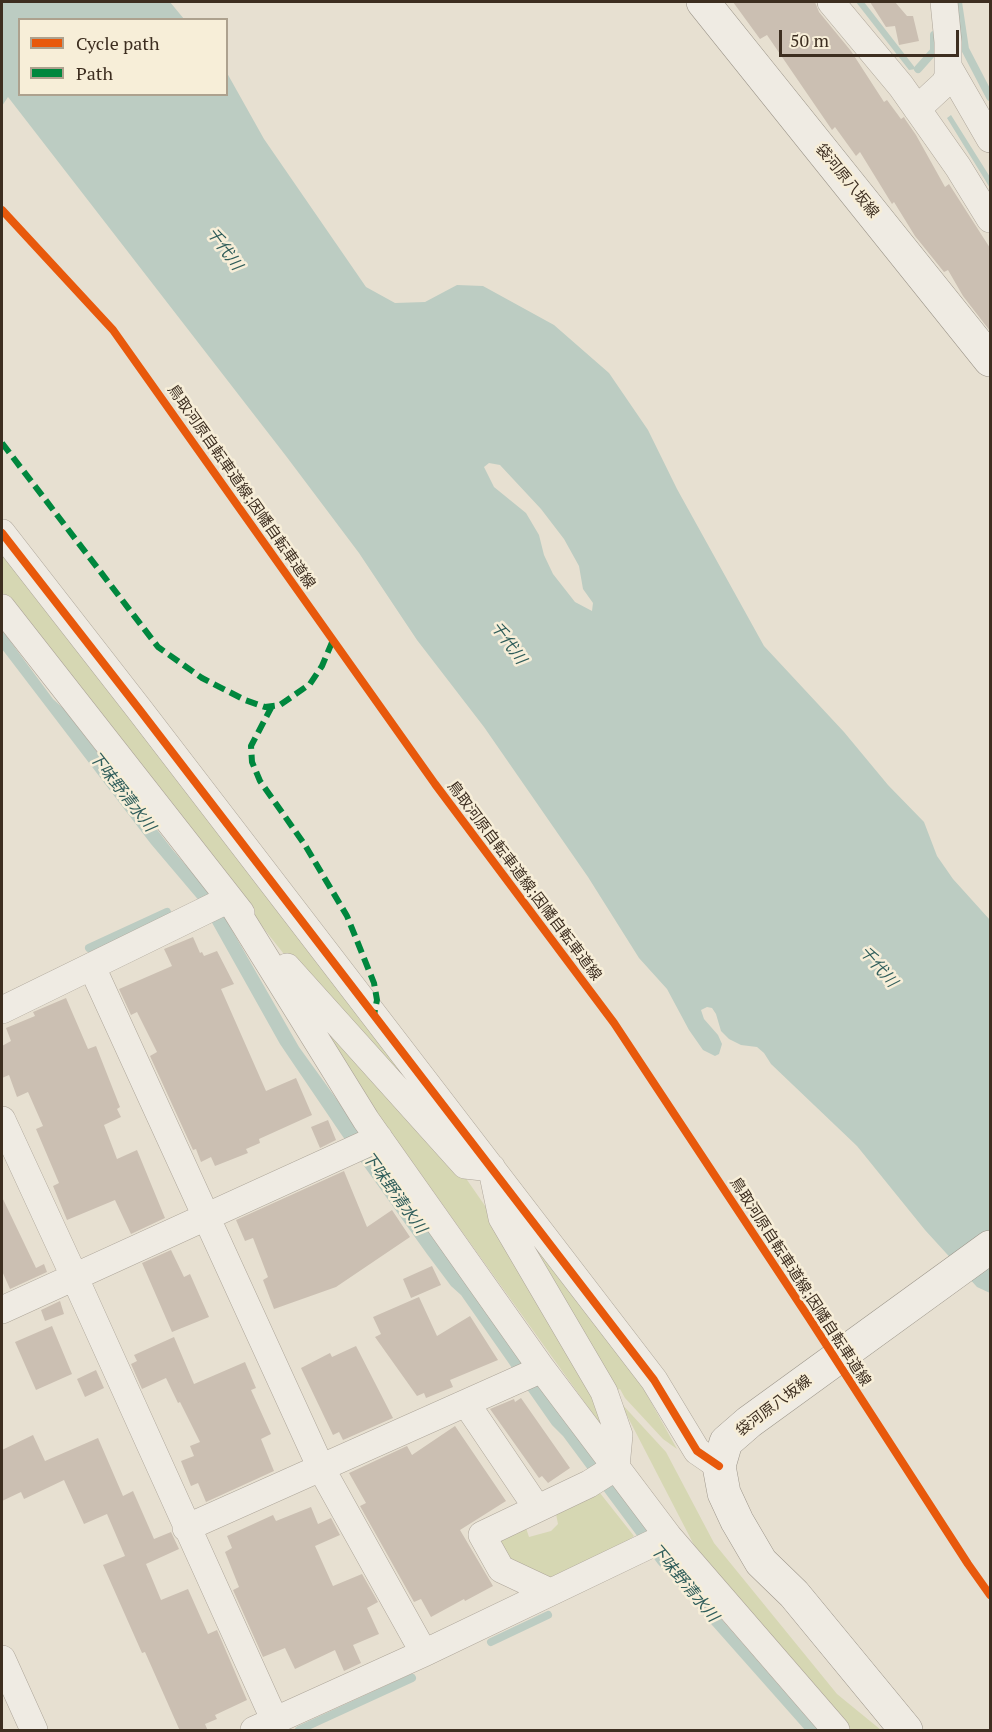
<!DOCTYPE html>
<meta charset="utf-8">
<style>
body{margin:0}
#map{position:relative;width:992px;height:1732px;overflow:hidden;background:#e7e0d1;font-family:"PT Serif",serif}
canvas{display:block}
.frame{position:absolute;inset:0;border:3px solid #3d2e20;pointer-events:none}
.legend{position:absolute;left:18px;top:18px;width:210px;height:78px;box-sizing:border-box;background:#f7eed8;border:2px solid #ada18e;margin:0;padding:8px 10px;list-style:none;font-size:18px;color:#3d2e20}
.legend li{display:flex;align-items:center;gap:12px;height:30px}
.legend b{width:30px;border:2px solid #ada18e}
.scale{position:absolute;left:779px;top:30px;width:180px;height:27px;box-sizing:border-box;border:3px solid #3d2e20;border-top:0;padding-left:8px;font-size:18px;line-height:21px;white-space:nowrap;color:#3d2e20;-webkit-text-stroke:4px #f7eed8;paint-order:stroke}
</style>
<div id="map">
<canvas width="992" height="1732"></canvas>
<div class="frame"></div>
<ul class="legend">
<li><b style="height:8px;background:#e8590c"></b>Cycle path</li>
<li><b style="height:8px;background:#00873e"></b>Path</li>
</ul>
<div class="scale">50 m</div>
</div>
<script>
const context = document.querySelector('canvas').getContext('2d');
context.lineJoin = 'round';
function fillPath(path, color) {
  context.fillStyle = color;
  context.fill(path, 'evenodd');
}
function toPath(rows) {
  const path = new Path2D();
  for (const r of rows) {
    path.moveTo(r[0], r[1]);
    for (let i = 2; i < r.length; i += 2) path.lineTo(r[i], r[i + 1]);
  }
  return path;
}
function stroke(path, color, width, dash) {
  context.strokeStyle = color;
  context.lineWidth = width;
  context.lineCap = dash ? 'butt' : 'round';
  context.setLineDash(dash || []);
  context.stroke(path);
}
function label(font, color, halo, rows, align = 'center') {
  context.font = font + ' "PT Serif","Noto Sans JP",serif';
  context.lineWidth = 5;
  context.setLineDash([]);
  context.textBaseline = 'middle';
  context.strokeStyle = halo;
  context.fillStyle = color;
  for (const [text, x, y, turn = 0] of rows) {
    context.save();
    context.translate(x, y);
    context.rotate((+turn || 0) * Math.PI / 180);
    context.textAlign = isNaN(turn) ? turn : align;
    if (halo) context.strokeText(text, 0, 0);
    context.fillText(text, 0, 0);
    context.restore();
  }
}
fillPath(toPath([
 [2,546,438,1115,291,963,181,824,2,592],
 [294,989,465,1177,490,1213,594,1393,606,1432,356,1084],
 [506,1206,626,1357,677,1449,663,1439,625,1398,620,1389,613,1392],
 [620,1402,666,1452,714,1543,837,1694,881,1730,845,1730,716,1574,694,1545],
 [596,1488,634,1536,616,1549,542,1582,506,1567,493,1544,524,1522,529,1537,551,1531,558,1524,555,1509]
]), '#d6d7b3');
fillPath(toPath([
 [2,2,170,2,184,19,20,20,20,94,226,94,227,73,264,139,366,287,395,303,425,302,457,285,483,286,554,325,609,373,648,430,677,489,764,646,844,732,888,785,924,822,937,856,953,879,990,920,990,1293,977,1287,925,1230,857,1146,771,1064,764,1053,757,1047,741,1045,729,1039,721,1031,716,1014,712,1008,707,1007,701,1010,704,1019,718,1035,722,1044,719,1054,715,1056,703,1050,689,1030,667,989,639,958,588,877,484,727,417,640,359,553,286,456,8,97,2,106],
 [489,463,500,465,541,509,564,539,579,566,583,589,593,603,592,611,575,602,553,574,544,555,539,535,526,513,494,487,484,467],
 [856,2,864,2,916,69,909,70],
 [951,115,990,177,990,188,947,118],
 [2,630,53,699,64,709,172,849,213,897,299,1047,671,1563,703,1598,818,1730,805,1730,658,1564,563,1436,552,1425,461,1295,451,1286,427,1254,341,1134,280,1044,201,903,151,844,2,649]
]), '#bcccc2');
stroke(toPath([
 [958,2,965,49,990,97],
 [918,69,934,51,934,35],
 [89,948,167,912],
 [491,1642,548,1615],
 [299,1730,412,1678]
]), '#bcccc2', 8);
fillPath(toPath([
 [733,2,815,2,819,12,851,51,884,102,887,100,901,119,904,117,905,119,916,135,945,187,949,184,990,248,990,331,963,296,948,270,944,272,915,236,894,202,892,204,860,152,856,156,835,127,832,130,767,35,760,39],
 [870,2,895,2,907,16,913,16,919,41,899,45,895,26,886,27],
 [193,937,200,953,202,952,204,956,217,951,234,984,221,989,266,1091,296,1078,312,1115,259,1139,260,1143,246,1149,248,1153,215,1166,211,1157,201,1162,196,1149,193,1150,150,1056,157,1052,137,1012,131,1015,119,989,172,966,164,949],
 [66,998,88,1049,96,1046,120,1107,117,1109,121,1117,104,1125,117,1159,137,1150,165,1218,131,1234,115,1200,67,1220,53,1186,59,1183,36,1129,43,1126,28,1092,17,1097,9,1075,2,1078,2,1046,11,1041,6,1028,35,1016,33,1012],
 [328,1120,336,1140,320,1148,311,1127],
 [344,1171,367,1227,392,1210,410,1237,336,1287,274,1309,263,1280,268,1277,253,1238,245,1241,236,1220],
 [2,1197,36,1268,44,1264,47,1272,10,1289,2,1271],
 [171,1250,184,1277,190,1274,209,1317,172,1332,142,1263],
 [432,1266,441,1285,411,1298,403,1279],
 [419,1297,437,1336,470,1316,498,1360,450,1380,453,1387,426,1398,424,1393,417,1396,375,1337,381,1334,373,1317],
 [60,1301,64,1314,45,1321,41,1310],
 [52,1326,72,1374,36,1390,15,1342],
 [174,1337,194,1384,245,1362,256,1388,251,1390,271,1434,261,1439,274,1471,206,1502,198,1483,191,1486,181,1461,194,1456,190,1446,200,1442,180,1402,178,1403,166,1378,142,1389,131,1364,137,1361,134,1355],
 [356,1346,393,1418,343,1440,339,1432,333,1435,301,1368,330,1353,332,1357],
 [96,1370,104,1388,85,1397,77,1379],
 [521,1398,570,1468,548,1483,542,1476,539,1478,490,1409,514,1399,515,1402],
 [455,1426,506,1501,460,1530,493,1586,465,1601,464,1599,431,1617,421,1599,414,1602,360,1506,366,1503,349,1473,407,1446,412,1455],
 [33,1435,45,1461,98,1438,123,1496,133,1491,154,1539,171,1532,179,1549,146,1564,161,1600,188,1589,208,1634,217,1630,247,1700,215,1715,217,1719,205,1724,208,1731,180,1731,145,1652,142,1653,103,1565,125,1556,107,1514,84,1524,64,1480,24,1499,21,1492,2,1501,2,1450],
 [311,1507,318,1524,331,1518,340,1535,315,1546,333,1586,362,1574,378,1602,367,1608,379,1634,353,1645,361,1663,344,1671,335,1650,295,1669,285,1648,263,1657,233,1590,239,1587,225,1552,232,1548,227,1536,273,1515,276,1521]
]), '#cbbfb2');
const street = toPath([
 [831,2,901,86,958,167,990,219],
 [949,68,990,139],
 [917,109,944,84,948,77,948,42,944,2],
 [2,533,139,709,654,1380,697,1451,719,1466],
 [2,608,241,913],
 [229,899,366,1120,542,1369,668,1536,836,1730],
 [92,967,321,1468,424,1653],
 [287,967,465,1165,492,1168],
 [2,1010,229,899],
 [2,1120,74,1276,275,1721],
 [493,1175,502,1218,604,1392,619,1435,616,1467,589,1484,482,1535,501,1569,550,1592],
 [2,1310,379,1138],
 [466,1403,537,1508],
 [186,1528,542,1369],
 [2,1659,34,1730],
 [254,1730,424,1653,668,1536]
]);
const secondary = toPath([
 [703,2,990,360],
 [906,1730,794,1594,761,1562,737,1521,724,1493,719,1466,726,1442,749,1422,990,1247]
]);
stroke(street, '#ada599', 28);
stroke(secondary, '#9c958a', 34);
stroke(street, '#efebe3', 27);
stroke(secondary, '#efebe3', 33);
stroke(toPath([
 [2,443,158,647,202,678,245,700,265,707,280,705,310,684,322,666,333,640],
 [272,706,251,746,252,762,260,781,305,845,347,916,374,983,377,1000,374,1015]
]), '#00873e', 6, [12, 6]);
stroke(toPath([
 [2,210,113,330,435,784,614,1023,809,1318,968,1564,990,1595],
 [2,533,139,709,654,1380,697,1451,719,1466]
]), '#e8590c', 8);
label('15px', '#3d2e20', '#f7eed8', [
 ["袋河原八坂線",847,181,51],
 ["鳥取河原自転車道線;因幡自転車道線",241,487,55],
 ["鳥取河原自転車道線;因幡自転車道線",524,881,53],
 ["鳥取河原自転車道線;因幡自転車道線",800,1282,57],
 ["袋河原八坂線",774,1406,-37]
]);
label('italic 16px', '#2f5d5a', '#f7eed8', [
 ["千代川",224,249,54],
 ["千代川",508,643,54],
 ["下味野清水川",122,792,52],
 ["千代川",878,967,49],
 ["下味野清水川",394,1193,54],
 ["下味野清水川",684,1583,50]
]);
</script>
